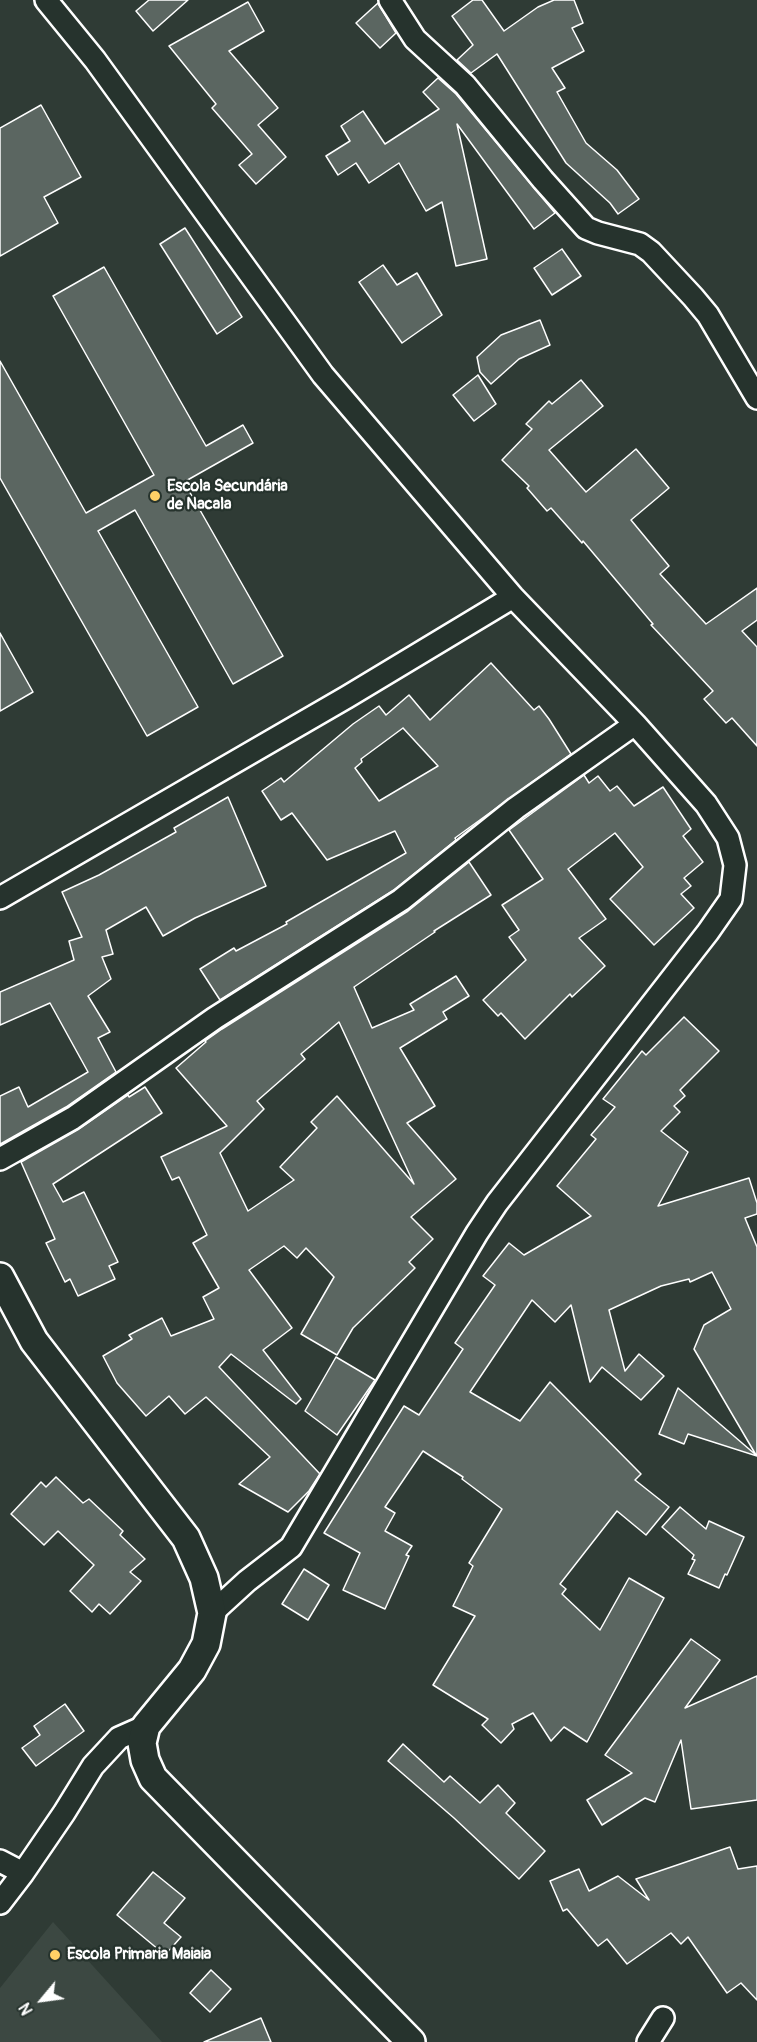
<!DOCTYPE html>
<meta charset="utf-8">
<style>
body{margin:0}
#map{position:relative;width:757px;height:2042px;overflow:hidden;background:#2f3b35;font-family:Pangolin,sans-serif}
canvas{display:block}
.north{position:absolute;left:12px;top:1970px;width:60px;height:60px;-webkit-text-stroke:4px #26332d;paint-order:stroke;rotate:241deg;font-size:16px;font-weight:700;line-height:24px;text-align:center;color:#fff}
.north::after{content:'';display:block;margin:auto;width:21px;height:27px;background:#fff;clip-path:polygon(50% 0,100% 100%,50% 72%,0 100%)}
</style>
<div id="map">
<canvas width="757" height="2042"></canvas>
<div class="north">N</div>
</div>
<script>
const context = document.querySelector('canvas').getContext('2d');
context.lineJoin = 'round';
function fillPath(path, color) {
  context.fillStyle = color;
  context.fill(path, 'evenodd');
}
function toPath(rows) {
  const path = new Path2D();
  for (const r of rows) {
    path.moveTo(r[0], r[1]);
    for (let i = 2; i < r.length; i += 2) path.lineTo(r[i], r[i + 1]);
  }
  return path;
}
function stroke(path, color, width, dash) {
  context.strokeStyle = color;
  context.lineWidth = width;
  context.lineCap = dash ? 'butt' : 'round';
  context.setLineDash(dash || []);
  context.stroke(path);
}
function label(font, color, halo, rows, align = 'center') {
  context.font = font + ' Pangolin,sans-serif';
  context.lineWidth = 4.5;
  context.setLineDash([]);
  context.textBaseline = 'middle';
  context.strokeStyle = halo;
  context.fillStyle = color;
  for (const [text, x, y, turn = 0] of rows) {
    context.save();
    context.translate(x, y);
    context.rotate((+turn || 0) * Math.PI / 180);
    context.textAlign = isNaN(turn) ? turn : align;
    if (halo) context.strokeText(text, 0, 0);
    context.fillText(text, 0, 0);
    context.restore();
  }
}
fillPath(toPath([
 [53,1922,162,2042,0,2042,0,1988]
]), '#3c4842');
const building = toPath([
 [149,0,188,0,153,31,136,11,149,0],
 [473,0,482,0,504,31,538,7,554,0,574,0,583,23,572,28,584,51,552,68,565,88,557,92,586,143,617,170,639,199,618,214,610,203,566,163,497,54,471,73,457,60,473,45,452,16,473,0],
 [248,2,264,31,229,51,278,108,258,125,286,157,256,184,239,165,252,154,212,108,216,104,169,46,248,2],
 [378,3,396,33,380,48,356,23,378,3],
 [438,78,456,94,555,213,534,229,457,124,487,259,456,266,442,202,426,211,399,163,369,183,356,163,338,175,326,156,350,141,341,126,363,111,385,144,439,109,423,92,438,78],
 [41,105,81,177,44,197,58,223,0,256,0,128,41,105],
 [185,228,242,317,217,334,160,244,185,228],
 [562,249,581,276,552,295,534,268,562,249],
 [383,265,397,285,417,273,442,315,402,343,359,282,383,265],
 [104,267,206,446,243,425,253,443,184,482,283,656,233,684,135,510,98,531,198,707,147,736,0,478,0,361,86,513,154,475,53,296,104,267],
 [540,320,550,345,519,359,491,384,480,372,477,357,501,335,540,320],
 [478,375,496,404,474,421,453,395,478,375],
 [581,380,603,406,549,450,586,492,636,449,669,488,631,520,669,566,660,574,706,624,757,588,757,620,742,631,757,647,757,746,732,718,726,723,704,699,713,691,651,625,653,624,583,541,582,543,551,508,547,511,527,488,529,486,502,460,532,429,526,424,549,401,552,404,581,380],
 [0,633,33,692,0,711,0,633],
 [491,663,534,710,539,706,549,719,571,754,455,838,456,840,394,890,220,1000,200,969,234,948,236,951,287,924,286,922,406,853,395,831,327,860,292,813,281,820,262,791,281,778,284,782,353,724,379,706,386,715,409,695,430,720,491,663],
 [403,728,438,766,379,801,355,768,362,762,361,759,403,728],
 [584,775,589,783,598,776,610,791,617,786,634,806,663,787,691,829,683,836,703,862,684,878,691,886,681,894,694,908,654,945,610,899,643,867,615,833,568,869,606,919,579,938,605,966,572,997,570,994,525,1039,501,1013,498,1016,483,1000,526,960,509,937,519,930,502,905,543,879,509,830,584,775],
 [228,797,266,886,195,918,163,936,146,907,106,930,113,954,102,957,111,979,88,996,110,1032,98,1038,116,1072,66,1107,0,1144,0,1096,19,1087,28,1107,88,1072,50,1003,0,1025,0,992,74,960,69,941,82,937,62,892,99,875,176,832,174,828,228,797],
 [469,862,491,895,434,931,435,932,354,987,372,1028,414,1010,410,1004,456,976,469,996,443,1012,447,1019,400,1048,435,1106,407,1123,456,1179,411,1217,433,1239,409,1262,415,1268,353,1328,337,1355,301,1334,334,1277,306,1248,297,1258,284,1246,249,1270,292,1328,263,1350,301,1399,296,1404,231,1354,219,1367,320,1474,309,1491,288,1512,239,1484,270,1457,206,1397,185,1414,169,1396,146,1416,117,1383,103,1356,132,1339,129,1335,162,1318,171,1336,214,1319,203,1297,219,1288,193,1243,207,1235,179,1177,172,1180,161,1157,227,1126,176,1068,206,1042,205,1041,222,1029,408,911,469,862],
 [339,1022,414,1184,337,1096,311,1122,317,1128,280,1167,294,1180,248,1211,220,1153,264,1109,257,1101,305,1059,301,1054,339,1022],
 [684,1017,719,1051,680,1090,685,1096,674,1106,680,1112,661,1131,688,1152,658,1206,749,1178,757,1203,757,1214,745,1218,757,1247,757,1456,688,1434,684,1444,659,1434,678,1388,756,1455,694,1349,704,1325,731,1309,712,1272,690,1282,689,1279,661,1286,609,1310,625,1371,639,1354,664,1376,641,1400,602,1367,590,1382,571,1305,555,1322,532,1300,470,1392,520,1421,550,1382,641,1474,635,1480,669,1507,646,1535,617,1511,560,1584,566,1589,562,1594,600,1630,629,1578,664,1598,587,1742,564,1727,551,1741,533,1713,512,1724,514,1729,501,1743,482,1725,488,1719,433,1685,475,1616,453,1606,473,1566,469,1563,502,1509,462,1479,463,1477,423,1451,385,1507,395,1513,385,1531,412,1546,406,1555,409,1556,385,1609,343,1590,360,1553,324,1533,404,1406,419,1415,463,1349,455,1343,495,1285,483,1276,509,1243,524,1255,591,1216,557,1186,596,1139,591,1135,615,1107,603,1099,642,1051,646,1055,684,1017],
 [145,1087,162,1113,53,1184,63,1202,84,1192,118,1262,109,1266,115,1279,78,1296,70,1279,65,1282,46,1243,55,1239,21,1162,79,1129,128,1095,129,1097,145,1087],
 [336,1357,375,1380,337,1435,305,1411,336,1357],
 [56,1477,83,1503,89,1499,123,1531,120,1535,145,1559,130,1572,141,1581,110,1614,99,1604,92,1612,70,1591,94,1565,58,1531,44,1545,11,1514,41,1482,46,1487,56,1477],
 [680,1507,706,1529,709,1521,744,1537,727,1575,725,1574,719,1588,688,1574,695,1560,692,1559,694,1555,662,1527,680,1507],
 [304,1569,329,1585,308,1620,282,1604,304,1569],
 [691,1639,720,1660,685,1708,757,1676,757,1800,691,1809,681,1740,655,1802,645,1798,602,1825,587,1800,632,1773,605,1755,691,1639],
 [65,1704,84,1731,36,1766,22,1748,40,1735,34,1726,65,1704],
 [403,1744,444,1782,450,1776,480,1803,498,1785,515,1803,506,1813,545,1851,519,1879,454,1818,388,1761,403,1744],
 [730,1847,738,1869,757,1866,757,2000,741,1983,727,1993,688,1937,681,1944,671,1933,627,1964,607,1939,598,1946,567,1909,563,1911,550,1881,579,1869,589,1891,618,1876,649,1900,636,1879,730,1847],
 [153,1872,185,1898,164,1923,181,1937,165,1955,117,1915,153,1872],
 [211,1970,231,1989,210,2012,190,1993,211,1970],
 [261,2018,271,2042,204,2042,261,2018]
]);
fillPath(building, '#5b6661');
stroke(building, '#fff', 1.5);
const minor = toPath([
 [46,0,95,60,323,375,513,597,635,724,706,804,728,838,735,865,731,899,708,932,497,1203,477,1233,291,1547,247,1581,212,1613],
 [390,0,415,39,465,85,543,180,586,228,598,233,640,244,651,252,693,297,708,315,757,398],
 [0,898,347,697,513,597],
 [0,1159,73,1118,215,1018,401,900,516,808,635,724],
 [0,1861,23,1873],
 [0,1903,23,1873,64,1813,93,1766,119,1738,146,1726],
 [648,2042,663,2018]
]);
const tertiary = toPath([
 [0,1277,34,1341,186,1538,204,1578,212,1613,206,1644,192,1670,146,1726,142,1743,145,1760,153,1778,411,2042]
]);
stroke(minor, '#fff', 26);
stroke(tertiary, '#fff', 32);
stroke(minor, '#26332d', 21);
stroke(tertiary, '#26332d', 27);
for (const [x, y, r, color] of [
 [155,496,6,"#ffd166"],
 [55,1955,6,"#ffd166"]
]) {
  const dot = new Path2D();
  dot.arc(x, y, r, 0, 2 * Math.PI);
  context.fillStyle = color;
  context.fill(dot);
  stroke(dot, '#26332d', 2);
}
label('bold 16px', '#fff', '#26332d', [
 ["Escola Secundária",167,487],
 ["de Nacala",167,505],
 ["Escola Primaria Maiaia",67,1955]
], 'left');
</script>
